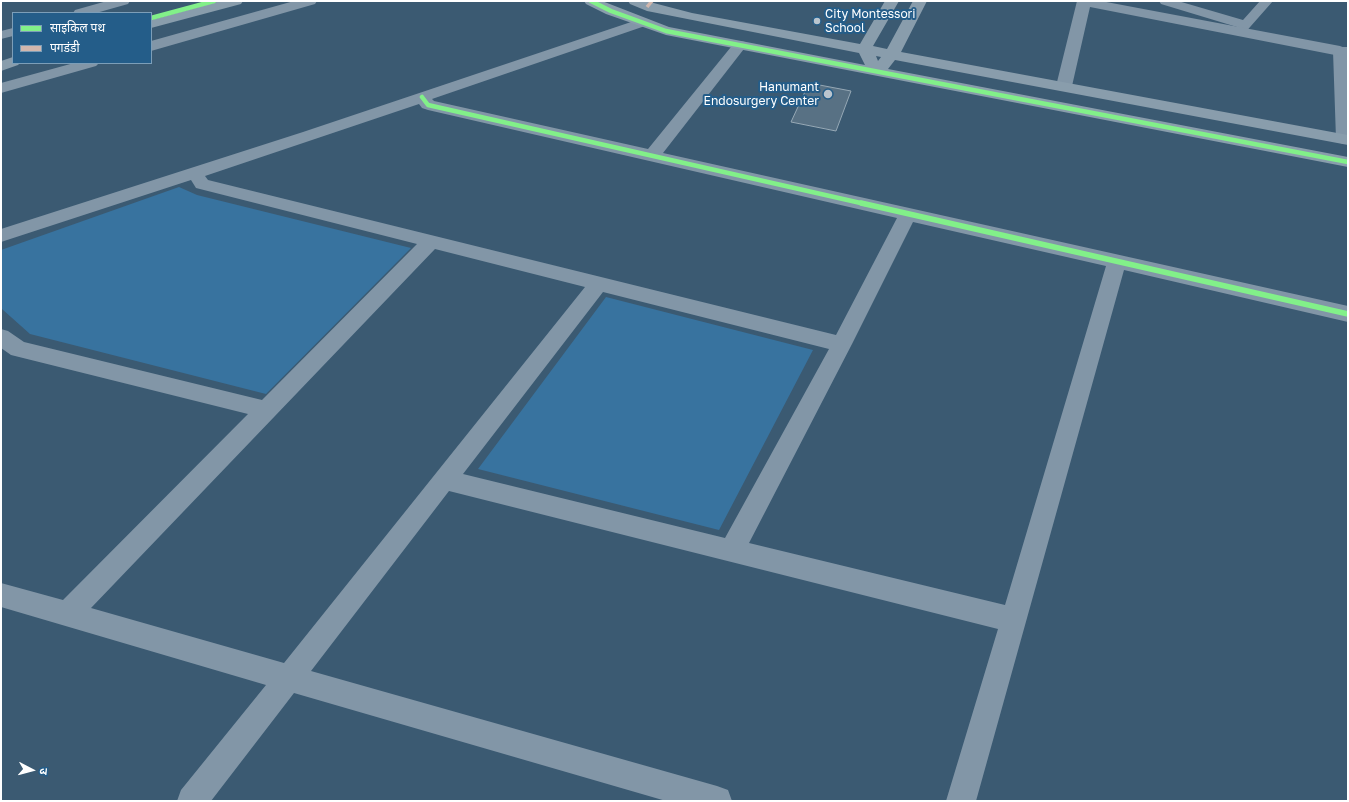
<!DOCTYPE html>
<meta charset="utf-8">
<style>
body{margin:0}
#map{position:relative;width:1349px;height:802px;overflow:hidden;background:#3b5a72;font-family:"Golos Text","Noto Sans Devanagari",sans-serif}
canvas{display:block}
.frame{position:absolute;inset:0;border:2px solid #fff;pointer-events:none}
.legend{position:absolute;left:12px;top:12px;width:140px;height:52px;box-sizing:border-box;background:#245d89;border:1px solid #7c9eb8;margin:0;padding:5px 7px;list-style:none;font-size:12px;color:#fff}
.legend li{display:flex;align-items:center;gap:8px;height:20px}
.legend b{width:20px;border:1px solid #7c9eb8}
.north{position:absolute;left:12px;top:750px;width:40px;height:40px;-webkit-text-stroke:3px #245d89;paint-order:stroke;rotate:96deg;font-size:11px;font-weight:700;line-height:16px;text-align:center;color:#fff}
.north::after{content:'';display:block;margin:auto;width:14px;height:18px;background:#fff;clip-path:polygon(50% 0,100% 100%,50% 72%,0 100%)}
</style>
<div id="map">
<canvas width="1349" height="802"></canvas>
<div class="frame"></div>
<ul class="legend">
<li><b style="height:5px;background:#82f089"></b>साइकिल पथ</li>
<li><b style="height:5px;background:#d1b7ad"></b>पगडंडी</li>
</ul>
<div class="north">उ</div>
</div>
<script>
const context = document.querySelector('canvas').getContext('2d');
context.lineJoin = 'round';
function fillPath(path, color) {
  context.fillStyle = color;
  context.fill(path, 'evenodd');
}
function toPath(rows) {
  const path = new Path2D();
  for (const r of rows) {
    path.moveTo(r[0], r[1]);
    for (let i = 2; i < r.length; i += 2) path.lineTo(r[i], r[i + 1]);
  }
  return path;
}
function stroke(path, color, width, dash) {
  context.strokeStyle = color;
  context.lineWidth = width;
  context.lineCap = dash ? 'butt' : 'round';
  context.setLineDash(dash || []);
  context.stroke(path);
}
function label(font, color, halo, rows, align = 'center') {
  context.font = font + ' "Golos Text",sans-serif';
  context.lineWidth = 4;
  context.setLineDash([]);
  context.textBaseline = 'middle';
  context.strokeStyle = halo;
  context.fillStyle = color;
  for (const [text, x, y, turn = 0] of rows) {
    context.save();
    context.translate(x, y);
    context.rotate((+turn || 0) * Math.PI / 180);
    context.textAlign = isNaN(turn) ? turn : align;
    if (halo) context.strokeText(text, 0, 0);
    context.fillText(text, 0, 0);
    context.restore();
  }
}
fillPath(toPath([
 [179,187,197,195,411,248,266,394,30,334,2,309,1,250],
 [606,297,813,350,719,530,478,469]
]), '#38739f');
const building = toPath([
 [809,83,851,91,836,131,791,122,809,83]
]);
fillPath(building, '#587184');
stroke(building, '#96a8b5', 1);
fillPath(toPath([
 [1159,1,1178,1,1243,20,1260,1,1273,1,1243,35,1239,36,1233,32,1237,27,1161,4,1159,1],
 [1340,47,1348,47,1348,142,1343,144,1338,142,1336,139,1333,51,1340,47]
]), '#8296a7');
fillPath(toPath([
 [107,1,130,1,128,4,96,13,73,13,75,10,107,1],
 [294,1,317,1,315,4,151,51,151,41,294,1],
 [1077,1,1101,1,1340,46,1345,48,1348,51,1345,54,1340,56,1090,7,1072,86,1070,89,1064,91,1058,89,1056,86,1077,1],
 [640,19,645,20,647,23,645,26,432,99,434,101,648,149,735,42,740,41,745,42,747,45,663,153,1348,306,1348,322,1124,270,976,801,946,801,998,629,449,491,311,671,717,786,728,790,732,801,666,801,294,693,211,801,177,801,181,790,266,685,1,607,1,583,63,600,248,414,11,355,1,348,1,329,8,331,24,342,262,400,417,244,196,188,191,180,1,242,1,229,303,132,640,19],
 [419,104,422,108,428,110,897,218,836,335,208,180,205,176,419,104],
 [913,222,1106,266,1005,605,749,543,852,344,913,222],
 [435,249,585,287,284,663,91,608,435,249],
 [603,292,829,349,725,538,463,474,603,292],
 [13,28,13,36,1,39,1,31,13,28],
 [74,63,99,63,96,66,1,93,1,83,74,63]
]), '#8296a7');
fillPath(toPath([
 [220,1,243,1,241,4,151,28,151,20,220,1],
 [584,1,602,1,669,27,865,65,859,53,647,11,630,4,628,1,646,1,692,13,860,44,885,1,899,1,873,46,887,49,913,1,927,1,901,52,1348,135,1348,145,895,60,888,69,1348,157,1348,167,666,35,606,14,586,4,584,1],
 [876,56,881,57,878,61,876,56],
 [13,57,13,63,20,63,18,65,1,71,1,61,13,57]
]), '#899dac');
stroke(toPath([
 [647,7,652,1]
]), '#d1b7ad', 3.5, [8, 3.5]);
stroke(toPath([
 [591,1,611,11,666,31,1348,162],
 [151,18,214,1],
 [422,97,428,105,865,204]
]), '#82f089', 4.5);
stroke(toPath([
 [861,203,1348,314]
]), '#82f089', 5.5);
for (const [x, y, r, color] of [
 [817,21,4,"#bac5ce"],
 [828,94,5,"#bac5ce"]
]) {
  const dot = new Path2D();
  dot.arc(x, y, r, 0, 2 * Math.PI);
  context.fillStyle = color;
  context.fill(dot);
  stroke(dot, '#245d89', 1.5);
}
label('12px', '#fff', '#245d89', [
 ["City Montessori",825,14],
 ["School",825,28],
 ["Hanumant",819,87,"right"],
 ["Endosurgery Center",819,101,"right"]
], 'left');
</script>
